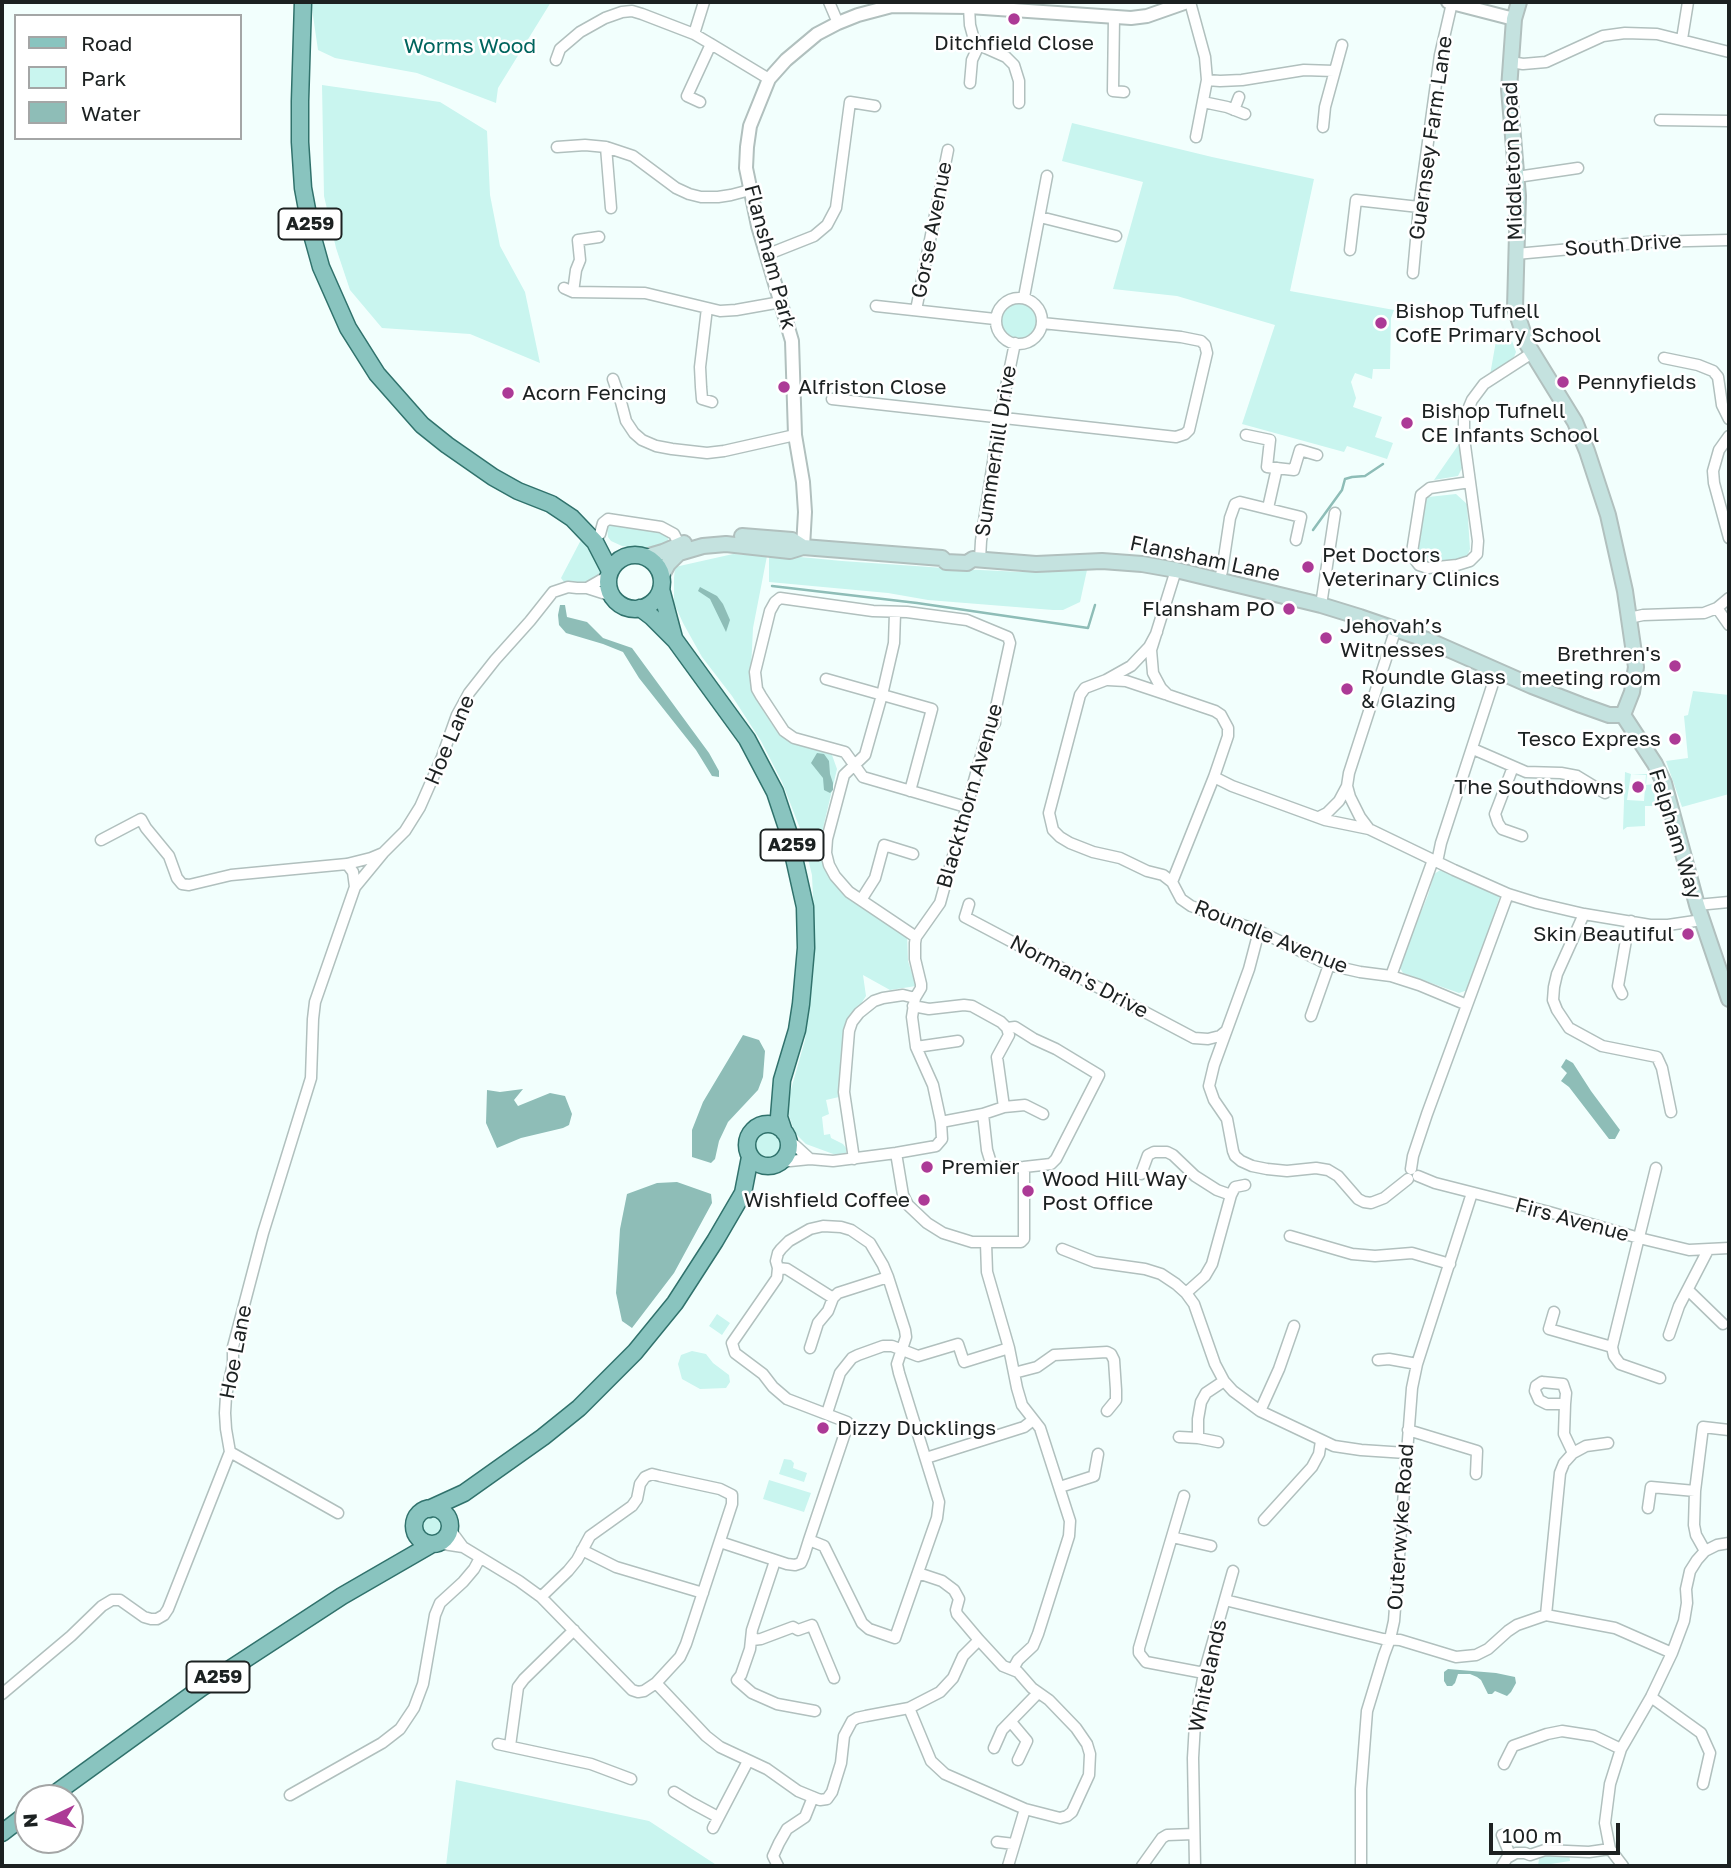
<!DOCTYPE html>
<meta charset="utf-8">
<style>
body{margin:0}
#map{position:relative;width:1731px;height:1868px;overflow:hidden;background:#f2fffd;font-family:"Golos Text",sans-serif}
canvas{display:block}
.frame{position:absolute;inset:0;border:4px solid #1c2121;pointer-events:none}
.legend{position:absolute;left:14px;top:14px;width:228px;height:126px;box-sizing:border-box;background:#fff;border:2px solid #a4a6a6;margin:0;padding:9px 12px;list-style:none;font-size:21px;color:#1c2121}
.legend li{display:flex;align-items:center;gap:14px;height:35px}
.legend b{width:35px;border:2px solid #a4a6a6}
.north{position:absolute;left:14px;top:1784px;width:70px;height:70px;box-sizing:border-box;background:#fff;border:2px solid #a4a6a6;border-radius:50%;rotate:265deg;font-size:19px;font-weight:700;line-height:28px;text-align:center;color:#1c2121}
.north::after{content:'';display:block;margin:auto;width:24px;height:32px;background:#ac3a96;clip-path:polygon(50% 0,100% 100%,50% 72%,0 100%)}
.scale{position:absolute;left:1489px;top:1823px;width:131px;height:32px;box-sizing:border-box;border:4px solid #1c2121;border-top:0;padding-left:9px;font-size:21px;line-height:24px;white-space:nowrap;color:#1c2121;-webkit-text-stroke:5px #fff;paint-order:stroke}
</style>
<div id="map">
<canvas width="1731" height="1868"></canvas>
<div class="frame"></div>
<ul class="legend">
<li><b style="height:9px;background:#89c4bf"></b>Road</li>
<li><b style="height:19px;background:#c9f5ef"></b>Park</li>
<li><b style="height:19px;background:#8ebdb7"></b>Water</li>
</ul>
<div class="north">N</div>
<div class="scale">100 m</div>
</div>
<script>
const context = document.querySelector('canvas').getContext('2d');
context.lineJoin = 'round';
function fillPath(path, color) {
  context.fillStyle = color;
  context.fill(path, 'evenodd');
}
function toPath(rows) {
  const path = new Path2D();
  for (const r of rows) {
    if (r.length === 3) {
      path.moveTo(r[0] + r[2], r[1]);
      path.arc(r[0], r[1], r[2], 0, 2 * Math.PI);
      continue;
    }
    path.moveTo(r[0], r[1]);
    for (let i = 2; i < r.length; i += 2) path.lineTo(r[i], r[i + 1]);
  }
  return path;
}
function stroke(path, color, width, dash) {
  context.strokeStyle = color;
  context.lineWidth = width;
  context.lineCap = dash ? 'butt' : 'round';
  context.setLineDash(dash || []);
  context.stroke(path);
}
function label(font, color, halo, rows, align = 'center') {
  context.font = font + ' "Golos Text",sans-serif';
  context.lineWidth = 5;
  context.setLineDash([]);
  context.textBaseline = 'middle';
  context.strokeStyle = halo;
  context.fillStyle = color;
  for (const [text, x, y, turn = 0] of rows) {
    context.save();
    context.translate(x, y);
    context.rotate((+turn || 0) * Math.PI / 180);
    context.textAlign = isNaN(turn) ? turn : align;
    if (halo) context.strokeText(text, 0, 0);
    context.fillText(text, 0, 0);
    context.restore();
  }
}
fillPath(toPath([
 [311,2,551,2,498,88,496,103,417,73,335,58,318,50],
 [322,85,440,102,487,131,490,195,500,246,525,292,540,363,470,334,382,328,350,290,336,248,324,196],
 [1072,123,1212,157,1314,179,1290,291,1394,310,1391,318,1390,369,1373,369,1372,379,1355,373,1351,382,1356,398,1353,407,1382,417,1375,437,1393,443,1387,459,1347,446,1344,452,1242,424,1275,325,1177,296,1113,289,1143,182,1062,161],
 [1019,321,20],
 [1496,341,1504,342,1512,341,1516,352,1514,357,1511,361,1490,375],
 [1459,444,1462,468,1458,476,1434,480],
 [1456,494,1467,504,1470,549,1466,559,1461,561,1428,565,1424,563,1416,554,1424,501,1428,497],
 [611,523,665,533,668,535,668,542,656,548,641,549,622,546,611,541,608,537,607,527],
 [583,536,601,570,600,575,597,580,591,583,564,582,561,578],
 [733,554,767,556,753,628,751,669,754,692,764,712,780,736,795,743,832,755,837,769,820,841,825,868,832,881,843,891,843,895,907,935,908,961,916,986,890,990,863,975,866,996,852,1018,841,1052,839,1097,826,1100,829,1114,822,1117,824,1135,830,1134,831,1138,843,1144,846,1148,846,1153,836,1155,806,1144,795,1133,788,1113,790,1093,805,1040,815,942,812,875,801,831,782,782,761,741,732,696,702,657,683,623,674,603,674,578,675,567],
 [769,554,842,561,959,569,1022,572,1087,570,1080,602,1063,610,1053,610,928,600,888,593,769,582],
 [1693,691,1729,695,1729,794,1682,807,1666,761,1688,758,1684,716,1688,715],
 [1625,772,1631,774,1647,774,1646,785,1654,784,1655,806,1645,806,1645,826,1627,827,1623,830],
 [1631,774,1646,775,1644,801,1627,800],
 [1442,869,1471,884,1500,896,1468,990,1459,993,1403,973,1400,968,1405,950,1428,895,1434,874],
 [767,1145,15],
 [717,1314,730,1323,722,1335,709,1326],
 [692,1351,706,1354,713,1363,729,1375,730,1382,726,1388,700,1389,682,1379,678,1364,681,1355],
 [784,1459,791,1460,794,1463,793,1468,807,1473,804,1482,779,1474],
 [769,1480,811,1493,804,1512,763,1499],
 [432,1527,11],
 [456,1780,649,1821,718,1866,446,1866],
 [1545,1854,1569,1854,1570,1861,1538,1866,1539,1859]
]), '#c9f5ef');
fillPath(toPath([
 [700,587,717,596,723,604,730,620,726,632,710,599,698,591],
 [560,605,565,605,567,617,587,622,603,638,632,648,709,753,719,771,719,777,712,776,696,750,639,678,623,652,603,644,566,633,559,625,558,615],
 [817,753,824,754,829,761,830,774,833,783,833,790,830,793,824,790,823,778,811,763],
 [743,1035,759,1040,765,1051,763,1077,758,1090,728,1122,719,1141,715,1159,711,1163,692,1157,692,1130,703,1102],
 [1566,1059,1573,1063,1591,1091,1620,1130,1615,1139,1609,1139,1569,1087,1561,1081,1567,1073,1561,1067],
 [523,1089,514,1100,518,1106,550,1093,565,1096,572,1114,569,1125,563,1128,521,1138,497,1148,486,1123,487,1090,500,1092],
 [677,1182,711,1194,712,1203,674,1273,632,1328,622,1321,616,1293,620,1229,627,1194,657,1183],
 [1448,1669,1496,1673,1515,1677,1516,1683,1511,1692,1507,1696,1495,1691,1492,1694,1488,1694,1481,1680,1477,1677,1470,1674,1458,1674,1455,1683,1452,1686,1447,1686,1444,1681,1444,1672]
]), '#8ebdb7');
stroke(toPath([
 [1313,530,1342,490,1345,479,1352,477,1365,476,1383,464],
 [772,586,917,603,1088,628,1095,605]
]), '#8ebdb7', 2.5);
const minor = toPath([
 [829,2,838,23],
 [1190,2,1205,57,1207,80,1196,137],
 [969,7,970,25,973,36,979,45,1006,57,1014,65,1019,81,1019,103],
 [1114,17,1113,91,1124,92],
 [694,34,704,2],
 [1682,39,1688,2],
 [556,60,560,49,580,32,605,18,622,12,632,11,642,14,694,34,711,44],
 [1511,62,1523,64,1546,62,1603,36,1625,33,1657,34,1729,52],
 [1207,80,1220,81,1242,80,1304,70,1334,71],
 [970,83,972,60,979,45],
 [700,102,687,96,711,44,769,79],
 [1203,102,1227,107,1245,114],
 [1234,110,1239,97],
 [1660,120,1729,121],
 [1323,127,1325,107,1342,45],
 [557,147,585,145,606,147],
 [1517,177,1578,168],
 [611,208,606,147,633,156,676,188,689,194,701,197,718,197,731,195,750,190],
 [1040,217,1116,236],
 [1350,250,1356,200,1419,207],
 [1516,254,1648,242,1729,240],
 [766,255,814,236,827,225,836,208,850,102,875,106],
 [1413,273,1419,207,1440,55,1452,3],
 [564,288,573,292,645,293,720,311,736,310,781,302],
 [573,292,576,270,580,260,578,240,599,237],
 [1024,297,1047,176],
 [1019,321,23],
 [876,306,995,319],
 [707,308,700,367,701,387,702,399,712,402],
 [916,310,948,150],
 [1664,358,1698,365,1713,371,1718,377,1722,405,1729,419],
 [613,379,621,402,626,421,634,433,642,440,656,446,672,449,707,453,724,451,795,435],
 [832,399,1176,437,1185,434,1189,430,1207,353,1205,345,1201,341,1181,337,1042,323],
 [1246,435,1270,440,1267,467,1294,470,1300,450,1317,455],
 [1729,436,1719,450,1713,471,1714,483,1729,538],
 [1470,482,1430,488,1421,495,1412,552,1413,557,1419,565,1428,568,1457,565,1470,561,1477,554,1478,541,1464,438,1464,419,1472,400,1484,384,1532,353],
 [1268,508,1277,468],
 [600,534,603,523,608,519,661,527,674,534,679,544],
 [980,559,981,541,1000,416,1015,343],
 [1219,581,1222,571,1230,518,1235,504,1240,502,1301,517,1296,540],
 [587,588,608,576],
 [1321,605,1335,513],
 [1717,608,1729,625],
 [895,613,894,643,882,695,865,755,844,775,827,839,826,853,829,865,835,876,849,892,916,937],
 [1629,618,1643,615,1704,613,1717,608,1729,598],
 [1157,632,1149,647,1131,666,1106,680,1085,688,1080,695,1049,813,1053,830,1060,837,1070,843,1093,852,1120,858,1147,871,1163,875,1172,882,1181,899,1191,906,1259,931,1329,965,1360,972,1391,976],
 [826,679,932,709,910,791],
 [1108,680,1126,681,1165,694],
 [1473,749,1526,772,1561,773,1577,776,1605,793],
 [1513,767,1495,814,1498,823,1502,829,1522,836],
 [1214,777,1232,786,1325,820,1369,829,1454,870,1508,894,1537,903,1584,914,1650,925,1668,925,1702,920],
 [1319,817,1327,813,1339,801,1347,786],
 [1369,829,1360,817,1350,797,1347,786,1349,773,1396,628],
 [101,840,141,819,146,828,169,856,177,878,182,884,189,885,231,875,347,864,371,858,383,853,405,831,420,807,442,757,457,715,469,693,495,660,530,621,553,592,568,587,577,588,587,588,612,596],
 [1433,860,1391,976,1419,985,1467,1005,1508,894],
 [1437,862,1441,843,1497,671],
 [347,864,353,872,355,887],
 [1172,882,1214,777,1228,736,1228,728,1221,715,1215,711,1168,695,1161,688,1153,673,1151,650,1176,570],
 [861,900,875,878,884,845,913,854],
 [969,904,965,917,1194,1038,1208,1039,1220,1036,1226,1031],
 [1697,905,1729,902],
 [1584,914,1557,974,1554,987,1553,1000,1557,1010,1569,1028,1602,1046,1657,1057,1662,1068,1671,1112],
 [1259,931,1249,969,1214,1065,1209,1086,1214,1100,1227,1119,1233,1151,1235,1156,1241,1161,1252,1166,1267,1169,1287,1171,1316,1168,1328,1170,1338,1176,1358,1199,1364,1202,1371,1203,1384,1198,1408,1179],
 [1622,994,1618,986,1626,940,1631,921],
 [913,1006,929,1009,964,1005,972,1006,1001,1022,1007,1028,1009,1035,997,1057,1004,1107,983,1114],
 [1311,1016,1329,965],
 [916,1047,958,1041],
 [1004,1107,1025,1105,1043,1114],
 [941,1122,983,1114,987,1150,991,1163,1001,1168,1024,1167],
 [787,1138,810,1159],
 [896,1153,903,1195,908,1205,927,1223,943,1233,972,1242,1021,1242,1024,1239,1024,1167,1051,1164,1056,1159,1099,1075,1056,1049,1034,1039,1015,1027,1007,1028],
 [854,1159,844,1092,849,1031,852,1022,859,1013,874,1001,883,998,903,995,915,998],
 [780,1162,810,1159,833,1161,896,1153,936,1146,942,1139,941,1122,933,1085,916,1047,912,1017,915,998,921,988,921,984,915,959,915,943,916,937,940,903,987,734,995,723,995,712,1010,643,1008,637,967,620,907,612,873,611,780,598,775,602,770,611,755,672,757,689,761,696,784,731,794,738,845,752,863,777,966,807],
 [1656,1168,1612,1347,1614,1356,1620,1364,1660,1378],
 [1411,1169,1413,1156,1427,1114,1467,1005],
 [1141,1174,1148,1155,1154,1152,1167,1152,1173,1155,1195,1176,1217,1190,1231,1195],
 [1418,1176,1435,1183,1549,1212,1639,1238,1689,1250,1729,1248],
 [1290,1236,1352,1254,1375,1256,1412,1253,1450,1264],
 [986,1243,987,1272,1009,1348,1017,1388,1022,1405,1040,1428,1070,1521,1069,1536,1038,1634,1033,1646,1018,1660,1013,1669],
 [1062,1249,1095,1262,1145,1269,1161,1274,1176,1284,1186,1293,1194,1304,1215,1364,1224,1381,1233,1391,1260,1411,1334,1446,1361,1450,1406,1453],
 [778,1268,787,1269,833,1298,838,1293,888,1277],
 [1688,1290,1723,1324],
 [1186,1293,1205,1276,1212,1264,1231,1195,1235,1187,1245,1185],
 [1554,1312,1549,1329,1612,1347],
 [1669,1335,1679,1306,1708,1250],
 [810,1348,818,1323,828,1311,833,1298],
 [1378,1360,1389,1359,1417,1364],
 [1014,1373,1037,1367,1054,1355,1107,1352,1111,1354,1114,1360,1116,1390,1116,1400,1107,1411],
 [1542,1382,1563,1384,1566,1393,1565,1404,1547,1404,1539,1400,1535,1391,1536,1386,1542,1382],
 [1565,1404,1564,1434,1573,1453],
 [1260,1411,1279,1369,1294,1326],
 [827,1413,840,1373,852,1358,858,1355,883,1346,892,1346,918,1356,958,1344,964,1362,1009,1348],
 [1408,1430,1477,1451,1476,1474],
 [1179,1437,1198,1438,1218,1442],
 [1198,1438,1198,1419,1201,1402,1206,1393,1224,1381],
 [230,1452,338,1513],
 [926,1458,1024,1427,1033,1420],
 [1060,1487,1094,1476,1098,1454],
 [1184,1496,1139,1648,1139,1653,1146,1662,1204,1673],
 [1648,1508,1651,1487,1695,1491],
 [1264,1520,1312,1467,1319,1454,1321,1441],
 [449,1528,463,1547,519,1581,541,1597,632,1690,638,1692,644,1691,656,1683,680,1657,686,1644,732,1504,732,1495,720,1489,660,1476,652,1474,645,1477,640,1484,637,1499,632,1506,590,1536,577,1560,568,1571,541,1597],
 [1172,1537,1211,1546],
 [720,1542,787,1564,795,1565,801,1563,804,1556,809,1540,847,1427,847,1422,787,1399,773,1387,763,1374,735,1353,732,1343,777,1278,778,1268,776,1261,778,1253,781,1249,789,1241,810,1229,823,1226,841,1227,851,1230,870,1243,883,1265,888,1277,905,1330,906,1337,897,1364,899,1373,939,1502,937,1518,895,1638,869,1629,862,1623,824,1546,809,1540],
 [437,1543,463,1547],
 [582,1550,616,1567,703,1593],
 [1705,1551,1696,1535,1694,1525,1695,1491,1703,1427,1729,1430],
 [775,1561,752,1630,750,1649,741,1675,737,1680,752,1693,777,1704,815,1711],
 [1225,1600,1383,1639,1400,1640,1456,1657,1476,1655,1488,1649,1508,1631,1517,1625,1546,1615,1615,1628,1672,1653],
 [1546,1615,1560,1473,1564,1463,1573,1453,1586,1446,1608,1443],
 [752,1640,761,1639,793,1627,798,1630,812,1625,834,1678],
 [656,1683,706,1736,720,1747,767,1769,798,1791,820,1800,827,1799,832,1792,841,1763,844,1736,852,1721,857,1718,866,1716,909,1708,940,1692,953,1678,963,1656,979,1640],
 [2,1694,71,1636,102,1606,112,1600,120,1600,144,1617,151,1619,157,1619,164,1615,168,1609,230,1452,226,1429,225,1413,226,1396,233,1363,233,1347,263,1233,311,1078,313,1019,315,1002,355,887,383,853],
 [1651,1697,1701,1733,1710,1753,1703,1784],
 [909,1708,931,1761,945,1774,1025,1809,1060,1818,1067,1816,1072,1812,1089,1775,1090,1754,1087,1744,1076,1728,1049,1700,1032,1688,1018,1672,1003,1666,979,1640,957,1614,956,1610,959,1599,954,1590,942,1581,918,1573],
 [1011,1722,1027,1741,1018,1760],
 [498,1744,591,1764,631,1779],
 [510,1746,518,1687,524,1679,574,1630],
 [994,1748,1002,1730,1038,1693],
 [1504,1764,1513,1746,1547,1734,1562,1731,1594,1736,1621,1749],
 [674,1792,692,1803,718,1817],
 [290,1795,382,1743,400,1729,414,1708,423,1684,435,1615,440,1603,463,1582,474,1569,480,1558],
 [713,1828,748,1761],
 [1502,1835,1510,1855],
 [997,1842,1014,1844],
 [778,1866,773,1856,779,1843,787,1829,805,1817,813,1797],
 [1008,1866,1025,1809],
 [1142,1866,1162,1838,1167,1835,1194,1834],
 [1195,1866,1193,1758,1195,1723,1204,1673,1233,1571],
 [1361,1866,1361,1789,1367,1711,1384,1655,1390,1639,1394,1621,1412,1388,1417,1364,1472,1193],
 [1502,1866,1507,1858,1516,1853,1525,1853,1530,1855,1545,1850,1589,1852,1610,1849],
 [1623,1866,1610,1849,1605,1823,1610,1784,1621,1749,1651,1697,1672,1653,1684,1621,1687,1603,1686,1589,1690,1571,1697,1560,1705,1551,1717,1545,1729,1543]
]);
const tertiary = toPath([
 [1448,2,1514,19],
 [803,547,805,512,803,482,795,435,792,341,758,226,746,168,747,147,750,126,769,79,786,60,817,34,838,23,858,15,892,6,969,7,1131,18,1147,16,1187,2]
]);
const secondary = toPath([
 [1519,2,1514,19,1509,89,1518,196,1515,308,1527,344,1575,422,1587,451,1608,515,1625,591,1636,667,1632,692,1623,715],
 [742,536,792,540,803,547],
 [646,557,663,552,684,543],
 [661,577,668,564,679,553,703,546,726,544,790,551,803,547,942,558,946,562,967,563,973,559,1036,564,1102,561,1142,564,1176,570,1321,605,1360,617,1430,641,1532,686,1581,705,1609,715,1623,715],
 [1623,715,1655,764,1664,783,1697,905,1729,999]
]);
const primary = toPath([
 [303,2,300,101,300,142,303,188,311,231,321,267,348,328,377,374,422,425,447,445,493,477,518,491,551,504,572,518,595,542,610,571],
 [635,582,27],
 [661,589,674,638],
 [640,608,652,617,675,640,747,739,775,792,788,831,805,907,806,948,801,1004,797,1030,782,1080,779,1117,784,1132],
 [768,1145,21],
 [432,1526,18],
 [429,1509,464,1493,543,1437,579,1408,635,1352,675,1303,715,1241,743,1193,750,1157],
 [49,1798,201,1688,342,1596,432,1544],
 [2,1833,28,1813]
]);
stroke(minor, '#b1c0be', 13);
stroke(tertiary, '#b1c0be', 16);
stroke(secondary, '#b1c0be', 18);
stroke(primary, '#30726c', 19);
stroke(minor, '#fff', 10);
stroke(tertiary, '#fff', 12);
stroke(secondary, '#c4e2df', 14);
stroke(primary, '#89c4bf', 16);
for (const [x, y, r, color] of [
 [1014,19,7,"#ac3a96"],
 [1381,323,7,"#ac3a96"],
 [1563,382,7,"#ac3a96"],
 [784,387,7,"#ac3a96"],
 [508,393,7,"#ac3a96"],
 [1407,423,7,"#ac3a96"],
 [1308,567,7,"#ac3a96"],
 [1289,609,7,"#ac3a96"],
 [1326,638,7,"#ac3a96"],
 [1675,666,7,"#ac3a96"],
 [1347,689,7,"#ac3a96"],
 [1675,739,7,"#ac3a96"],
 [1638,787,7,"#ac3a96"],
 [1688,934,7,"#ac3a96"],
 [927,1167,7,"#ac3a96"],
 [1028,1191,7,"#ac3a96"],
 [924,1200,7,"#ac3a96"],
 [823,1428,7,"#ac3a96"]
]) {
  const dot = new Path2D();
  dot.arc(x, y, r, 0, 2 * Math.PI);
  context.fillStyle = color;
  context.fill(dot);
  stroke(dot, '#fff', 2.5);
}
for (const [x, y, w] of [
 [310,224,63],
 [792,845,63],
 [218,1677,63]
]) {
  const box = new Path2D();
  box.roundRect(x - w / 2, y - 15.5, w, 31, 5);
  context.fillStyle = '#fff';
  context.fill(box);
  stroke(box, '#1c2121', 2);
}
label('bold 19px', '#1c2121', null, [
 ["A259",310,224],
 ["A259",792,845],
 ["A259",218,1677]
]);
label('21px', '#1c2121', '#fff', [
 ["Ditchfield Close",1014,43,"center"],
 ["Bishop Tufnell",1395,311],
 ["CofE Primary School",1395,335],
 ["Pennyfields",1577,382],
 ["Alfriston Close",798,387],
 ["Acorn Fencing",522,393],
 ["Bishop Tufnell",1421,411],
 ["CE Infants School",1421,435],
 ["Pet Doctors",1322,555],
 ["Veterinary Clinics",1322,579],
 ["Flansham PO",1275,609,"right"],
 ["Jehovah’s",1340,626],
 ["Witnesses",1340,650],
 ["Brethren's",1661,654,"right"],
 ["meeting room",1661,678,"right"],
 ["Roundle Glass",1361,677],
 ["& Glazing",1361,701],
 ["Tesco Express",1661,739,"right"],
 ["The Southdowns",1624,787,"right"],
 ["Skin Beautiful",1674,934,"right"],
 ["Premier",941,1167],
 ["Wood Hill Way",1042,1179],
 ["Post Office",1042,1203],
 ["Wishfield Coffee",910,1200,"right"],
 ["Dizzy Ducklings",837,1428]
], 'left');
label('21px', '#00655e', '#fff', [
 ["Worms Wood",470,46]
]);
label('21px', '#1c2121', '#fff', [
 ["Guernsey Farm Lane",1431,138,-82],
 ["Middleton Road",1513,161,-92],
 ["Gorse Avenue",932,230,-79],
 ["South Drive",1623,245,-4],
 ["Flansham Park",770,257,75],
 ["Summerhill Drive",996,451,-81],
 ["Flansham Lane",1205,559,12],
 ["Hoe Lane",450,740,-67],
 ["Blackthorn Avenue",970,796,-74],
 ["Felpham Way",1675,834,73],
 ["Roundle Avenue",1271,937,22],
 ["Norman's Drive",1079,977,28],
 ["Firs Avenue",1572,1220,15],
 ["Hoe Lane",236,1352,-79],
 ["Outerwyke Road",1401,1527,-86],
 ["Whitelands",1208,1676,-78]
]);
</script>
